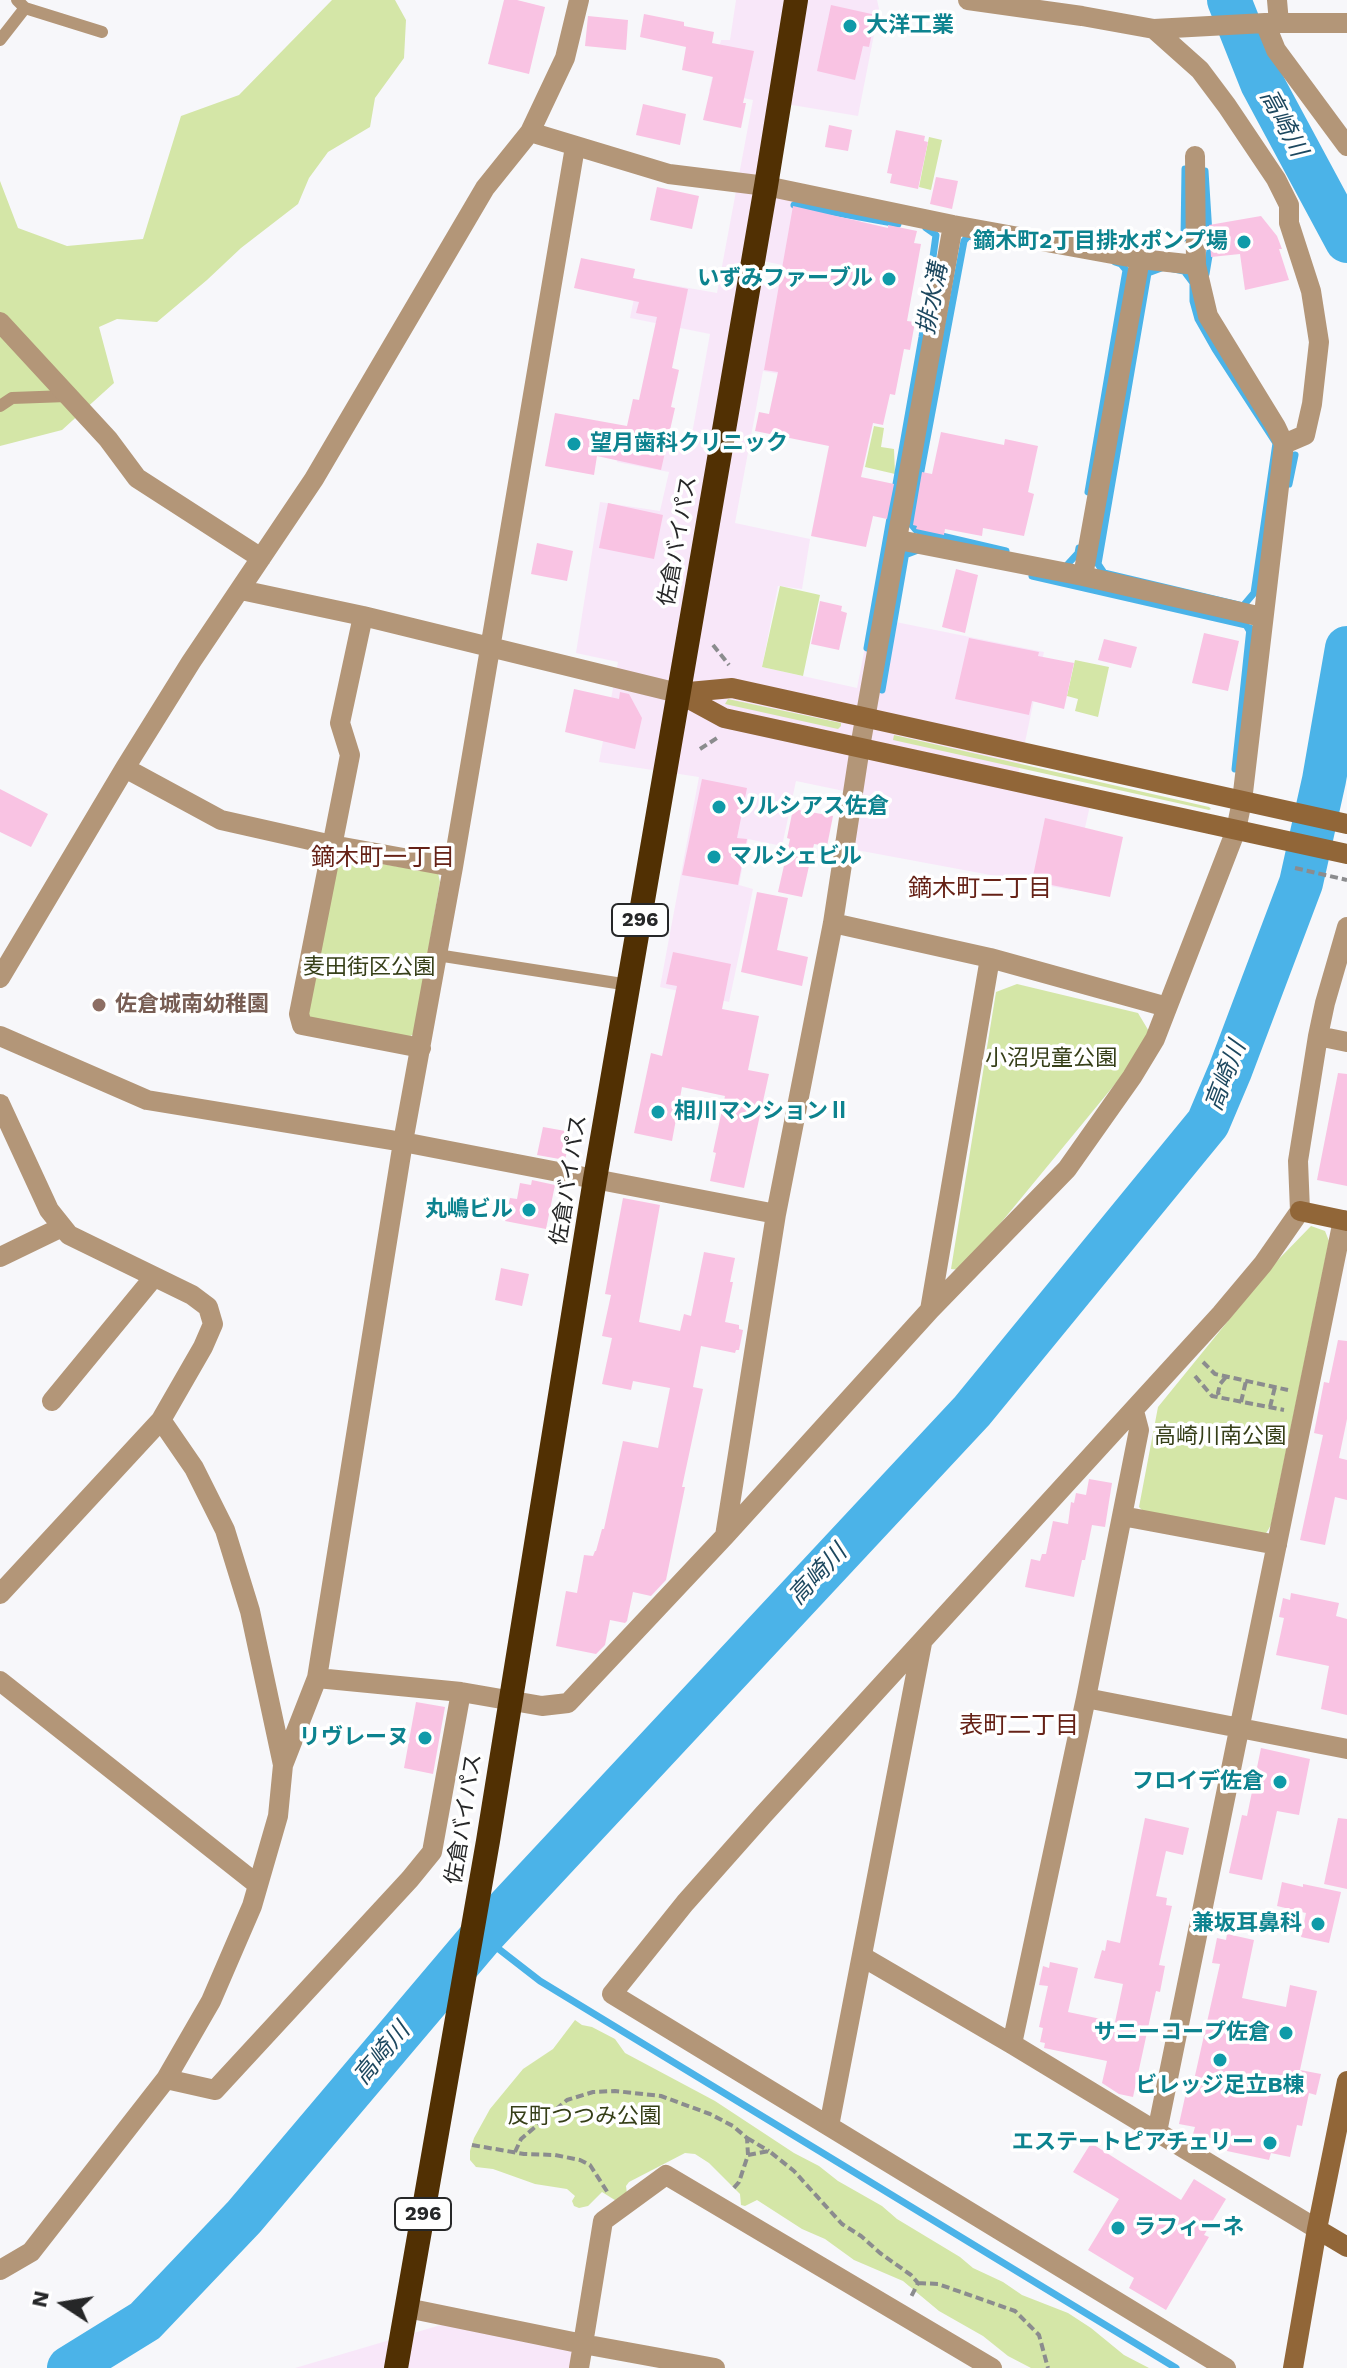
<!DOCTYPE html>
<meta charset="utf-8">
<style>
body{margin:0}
#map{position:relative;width:1347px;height:2368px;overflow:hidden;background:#f7f7fa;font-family:"Work Sans",sans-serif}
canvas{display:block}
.north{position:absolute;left:24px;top:2264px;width:80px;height:80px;-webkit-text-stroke:6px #fff;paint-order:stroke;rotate:282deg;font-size:22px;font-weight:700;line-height:32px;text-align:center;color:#262728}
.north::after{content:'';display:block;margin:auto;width:28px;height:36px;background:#262728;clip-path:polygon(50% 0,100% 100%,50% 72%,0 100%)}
</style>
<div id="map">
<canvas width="1347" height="2368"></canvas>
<div class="north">N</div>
</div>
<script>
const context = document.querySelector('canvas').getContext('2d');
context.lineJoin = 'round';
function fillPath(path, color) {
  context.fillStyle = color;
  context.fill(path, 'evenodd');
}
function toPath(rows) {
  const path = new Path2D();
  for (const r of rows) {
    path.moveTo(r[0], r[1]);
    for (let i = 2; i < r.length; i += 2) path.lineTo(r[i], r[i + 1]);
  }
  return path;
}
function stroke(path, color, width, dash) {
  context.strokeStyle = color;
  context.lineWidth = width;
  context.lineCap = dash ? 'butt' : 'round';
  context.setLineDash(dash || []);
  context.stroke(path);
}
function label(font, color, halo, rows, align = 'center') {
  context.font = font + ' "Work Sans","Noto Sans JP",sans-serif';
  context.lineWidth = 7;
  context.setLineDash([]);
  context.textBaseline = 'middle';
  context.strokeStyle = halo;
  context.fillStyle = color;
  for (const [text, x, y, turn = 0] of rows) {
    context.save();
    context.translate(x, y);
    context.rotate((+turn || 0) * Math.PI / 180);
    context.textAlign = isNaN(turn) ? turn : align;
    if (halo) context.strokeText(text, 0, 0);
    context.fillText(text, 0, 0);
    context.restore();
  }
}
fillPath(toPath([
 [736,0,877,0,879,9,858,116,786,104,771,180,861,221,850,279,763,261,759,281,828,296,808,379,763,371,735,523,810,539,802,589,778,586,762,667,857,688,871,617,1044,652,1016,785,1091,801,1071,890,851,849,863,795,796,781,782,846,748,839,739,885,753,889,729,1002,660,987,699,777,599,762,618,662,576,653,600,502,660,511,669,472,617,462,623,432,690,445,710,334,630,318,638,279,717,293,753,100,709,91,721,40,730,40],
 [451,2322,577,2348,573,2368,295,2368]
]), '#f8e7f9');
fillPath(toPath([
 [332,0,395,0,406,20,404,58,375,98,370,127,328,152,309,178,298,204,241,248,207,280,157,322,117,319,99,327,114,383,62,430,0,446,0,181,18,228,67,246,143,239,181,116,239,95],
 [929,137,942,140,931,190,919,187],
 [874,426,884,428,881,447,894,449,895,474,865,467],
 [780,586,820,595,803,676,762,667],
 [1075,660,1109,667,1098,717,1075,711,1078,699,1067,696],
 [728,699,841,723,841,726,838,729,725,704],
 [894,735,1209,807,1211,809,1209,810,893,740],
 [344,858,438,873,440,882,414,1034,405,1039,311,1021,304,1011,332,866],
 [1017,984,1138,1013,1153,1038,962,1270,951,1269,996,992],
 [1311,1226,1325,1231,1329,1241,1271,1525,1265,1535,1143,1511,1139,1507,1158,1407,1276,1262],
 [575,2020,582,2025,592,2027,615,2039,625,2053,715,2101,794,2153,819,2166,838,2181,882,2206,897,2219,960,2257,973,2268,1003,2282,1022,2295,1068,2313,1091,2328,1124,2355,1149,2368,1031,2368,1008,2356,983,2336,939,2311,903,2281,854,2260,825,2239,802,2229,757,2200,745,2206,741,2205,740,2194,709,2163,695,2154,685,2153,629,2182,626,2186,628,2202,618,2202,602,2192,588,2206,579,2208,574,2206,572,2201,575,2196,567,2189,535,2184,493,2169,476,2167,470,2160,470,2151,474,2138,490,2109,523,2069,553,2049]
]), '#d4e6a7');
stroke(toPath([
 [1205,171,1210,250,1206,274],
 [794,205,898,224],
 [1320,226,1337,220],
 [973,237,968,236,964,241,911,524,916,530,1006,551],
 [1184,238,1185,169],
 [1164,267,1184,271,1193,283,1193,301,1198,319,1215,349,1276,443,1254,593,1243,606,1104,573,1098,564,1148,273,1164,267],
 [1289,484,1295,455],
 [1088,492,1126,270,1121,264,1115,262],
 [905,555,918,550],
 [1067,565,1078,553,1079,548],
 [1032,576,1246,625,1249,630],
 [867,648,922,337,936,235,926,228],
 [882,690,906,552],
 [1235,769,1250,628],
 [482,1936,540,1981,1176,2368]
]), '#4bb3e8', 7);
stroke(toPath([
 [1229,0,1262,83,1347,241],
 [69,2368,145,2321,244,2217,482,1936,972,1411,1208,1123,1230,1071,1301,883,1324,780,1347,648]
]), '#4bb3e8', 44);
fillPath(toPath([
 [504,0,517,0,545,7,529,74,488,64],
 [831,5,876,15,869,47,863,46,855,80,817,71],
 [644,14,684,22,684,26,714,32,712,43,754,51,743,103,746,103,741,128,703,120,713,77,682,70,686,47,640,37],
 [588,16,628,20,626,50,585,46],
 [643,104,686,114,680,145,636,135],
 [829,125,852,130,848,151,825,147],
 [896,130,925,136,924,141,928,142,918,189,890,183,892,174,887,173],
 [936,177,958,181,952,209,930,204],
 [657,187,699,196,692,229,650,220],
 [793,206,888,228,888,225,917,231,914,243,921,244,907,321,915,322,910,350,904,349,895,395,890,394,883,425,873,423,861,477,894,484,887,519,873,516,866,547,811,536,829,446,755,431,759,412,769,414,778,372,764,370],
 [1261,216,1277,236,1282,249,1279,249,1289,280,1245,290,1240,254,1211,257,1209,225],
 [581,258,635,269,633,278,688,289,672,368,679,370,671,407,675,408,661,470,597,456,594,475,545,466,555,413,627,426,633,399,639,400,657,317,636,313,639,302,574,288],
 [941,432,1004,445,1005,439,1038,446,1028,492,1034,494,1024,536,983,528,982,536,945,529,944,535,916,529,917,526,913,525,922,472,932,474],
 [608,503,663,515,654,559,599,548],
 [537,543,573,551,567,581,531,574],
 [956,569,978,575,965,633,942,627],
 [820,601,842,606,841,611,847,613,839,650,811,644],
 [1204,633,1239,641,1228,691,1192,683],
 [969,638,1039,652,1038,656,1074,663,1064,709,1032,701,1029,715,955,699],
 [1104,639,1137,647,1131,668,1098,660],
 [574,689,619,699,620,692,629,694,642,718,635,749,565,732],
 [702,779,747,788,737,838,747,839,738,885,682,875],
 [0,789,48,814,31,847,0,832],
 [793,809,833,816,827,846,814,844,802,897,778,892,790,839,787,838],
 [1045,818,1123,837,1110,897,1032,881],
 [757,892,788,898,777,950,808,957,802,986,741,972],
 [673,952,731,964,722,1009,759,1016,748,1070,769,1074,744,1188,710,1181,716,1153,713,1152,725,1096,682,1087,672,1141,634,1133,651,1053,662,1056,677,986,666,984],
 [1338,1073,1347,1074,1347,1186,1317,1180],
 [543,1127,571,1132,565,1160,537,1155],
 [532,1180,555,1185,546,1229,505,1221,510,1198,517,1199,520,1183,531,1185],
 [623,1198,660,1205,639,1322,680,1331,684,1314,691,1316,704,1252,735,1258,730,1282,733,1282,725,1322,739,1325,739,1329,743,1330,739,1350,736,1350,735,1353,701,1346,693,1387,703,1389,682,1487,685,1487,666,1580,651,1596,633,1592,627,1621,625,1623,610,1620,605,1645,596,1654,556,1646,566,1591,577,1593,584,1555,593,1556,595,1551,596,1551,602,1529,604,1529,623,1441,658,1448,670,1388,633,1381,631,1390,602,1384,612,1338,602,1336,611,1295,605,1294],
 [501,1268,529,1274,522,1306,495,1300],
 [1338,1340,1347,1341,1347,1419,1339,1458,1347,1460,1347,1500,1335,1497,1325,1545,1300,1540,1323,1435,1314,1433,1324,1382,1329,1383],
 [1089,1479,1112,1483,1105,1527,1092,1525,1085,1560,1082,1560,1074,1597,1025,1587,1031,1559,1040,1561,1042,1554,1046,1554,1053,1521,1068,1524,1071,1502,1074,1503,1076,1493,1086,1495],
 [1291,1593,1339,1603,1336,1616,1347,1619,1347,1715,1321,1709,1329,1666,1276,1655,1284,1618,1279,1617,1283,1598,1290,1600],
 [416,1702,445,1707,433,1774,404,1768],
 [1261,1748,1310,1759,1299,1815,1277,1811,1262,1880,1229,1873,1242,1815,1247,1816],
 [1145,1818,1189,1828,1183,1855,1166,1851,1156,1896,1167,1898,1166,1905,1172,1906,1159,1965,1165,1966,1160,1992,1156,1991,1133,2097,1119,2094,1102,2083,1107,2061,1044,2048,1045,2043,1040,2042,1043,2028,1039,2027,1048,1986,1039,1985,1043,1966,1049,1968,1050,1962,1078,1968,1068,2012,1115,2022,1123,1984,1094,1978,1102,1950,1105,1951,1107,1940,1120,1943],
 [1338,1818,1347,1819,1347,1889,1324,1884],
 [1282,1882,1303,1887,1303,1884,1341,1892,1329,1943,1301,1937,1306,1913,1277,1906],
 [1227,1934,1254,1940,1242,1998,1286,2007,1290,1985,1317,1991,1300,2070,1321,2074,1316,2095,1309,2093,1302,2126,1297,2125,1290,2157,1271,2153,1269,2160,1227,2151,1229,2142,1193,2134,1195,2127,1179,2124,1187,2088,1192,2089,1220,1964,1212,1963,1217,1938,1226,1940],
 [1091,2143,1181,2200,1194,2179,1226,2199,1204,2235,1209,2237,1166,2310,1129,2288,1134,2278,1088,2250,1119,2199,1073,2172]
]), '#f9c3e3');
stroke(toPath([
 [713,645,729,665],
 [700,749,717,738],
 [1295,868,1347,880],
 [1203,1362,1215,1374,1288,1390],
 [1195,1376,1212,1396,1284,1410],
 [1219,1395,1218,1393,1220,1384,1226,1377],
 [1241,1402,1246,1381],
 [1270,1407,1275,1387],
 [747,2138,769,2151],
 [472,2145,524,2154,555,2155,580,2160,590,2165,608,2193],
 [515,2152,521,2139,567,2100,593,2092,615,2091,661,2096,710,2114,733,2126,747,2138,748,2155,739,2182,733,2189],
 [748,2155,769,2151,794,2171,842,2224,861,2236,880,2253,911,2275,918,2283,911,2297],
 [918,2283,938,2284,1015,2311,1039,2335,1048,2368]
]), '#8b8c8e', 4, [8, 4]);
stroke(toPath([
 [17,0,25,8,102,32],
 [0,40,25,8],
 [0,406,12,398,67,396],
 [437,955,629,985]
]), '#b39678', 12);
stroke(toPath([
 [968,0,1082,16,1154,29,1265,23,1347,23],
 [1277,0,1279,23],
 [1265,23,1276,50,1347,146],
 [1154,29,1200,70,1227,106,1276,179,1289,205,1289,223,1311,291,1319,342,1312,404,1305,435,1284,444],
 [530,132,669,174,766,186,953,225,1140,259,1196,265],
 [0,322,108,439,137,478,261,558],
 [899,540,1083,576,1262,617],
 [1083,576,1140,259],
 [241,590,363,616,678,693],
 [363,616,340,723,350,755,299,1014,302,1025,421,1048],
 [125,768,221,820,332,845,453,867],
 [833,923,990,958,1167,1007],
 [0,978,125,768,191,662,314,479,485,188,530,132,565,58,579,0],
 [0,1036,147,1100,403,1142,776,1214],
 [1318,1036,1347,1042],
 [0,1104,49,1210,69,1235,192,1295,208,1307,213,1324,203,1347,161,1420,0,1594],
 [0,1257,62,1227],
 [930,1310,990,958],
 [52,1401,154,1277],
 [161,1420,194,1468,225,1530,250,1611,283,1765,278,1816,252,1906,211,2001,166,2079],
 [1122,1516,1277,1545],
 [725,1536,776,1214,833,923,860,747,953,225],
 [317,1678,461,1692,542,1706,568,1703,725,1536,930,1310,1067,1169,1132,1077,1155,1039,1236,830,1242,801,1284,444,1276,427,1208,316,1196,265,1195,156],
 [0,1681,258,1885],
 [1086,1698,1347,1749],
 [283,1765,317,1678,403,1142,453,867,575,147],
 [863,1957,1012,2044,1317,2229],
 [1012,2044,1086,1698,1139,1430,1134,1411],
 [829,2126,922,1643],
 [1157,2132,1343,1220],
 [0,2270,31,2252,166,2079,215,2090,410,1879,432,1852,461,1692],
 [407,2308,583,2344,603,2221,666,2175,992,2368],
 [579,2368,583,2344,715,2368],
 [1226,2368,612,1994,685,1903,763,1815,1221,1314,1263,1264,1300,1211,1298,1161,1318,1036,1325,1003,1347,927]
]), '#b39678', 20);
stroke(toPath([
 [678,693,724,718,1347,854],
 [678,693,732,688,1347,824],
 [1300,1211,1347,1221],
 [1317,2229,1347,2247],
 [1293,2368,1317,2229,1347,2081]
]), '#916638', 20);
stroke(toPath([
 [396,2368,488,1841,595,1179,766,186,796,0]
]), '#513003', 24);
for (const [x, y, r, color] of [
 [850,26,8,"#0f9aa8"],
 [1244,242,8,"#0f9aa8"],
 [889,279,8,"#0f9aa8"],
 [574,444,8,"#0f9aa8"],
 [719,807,8,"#0f9aa8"],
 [714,857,8,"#0f9aa8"],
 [99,1005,8,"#8d6e63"],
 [658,1112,8,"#0f9aa8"],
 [529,1210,8,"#0f9aa8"],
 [425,1738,8,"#0f9aa8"],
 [1280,1782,8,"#0f9aa8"],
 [1318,1924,8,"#0f9aa8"],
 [1286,2033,8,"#0f9aa8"],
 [1220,2060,8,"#0f9aa8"],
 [1270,2143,8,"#0f9aa8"],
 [1118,2228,8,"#0f9aa8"]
]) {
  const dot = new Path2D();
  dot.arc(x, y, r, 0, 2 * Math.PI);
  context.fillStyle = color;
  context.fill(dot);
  stroke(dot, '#fff', 3);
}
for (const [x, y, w] of [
 [640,920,56],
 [423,2214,56]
]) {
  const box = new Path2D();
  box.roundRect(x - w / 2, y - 16, w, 32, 6);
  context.fillStyle = '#fff';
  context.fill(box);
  stroke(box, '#262728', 2);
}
label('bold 20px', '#262728', null, [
 ["296",640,920],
 ["296",423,2214]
]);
label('bold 22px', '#0d838f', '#fff', [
 ["大洋工業",866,26,"left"],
 ["鏑木町2丁目排水ポンプ場",1228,242],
 ["いずみファーブル",873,279],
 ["望月歯科クリニック",590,444,"left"],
 ["ソルシアス佐倉",735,807,"left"],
 ["マルシェビル",730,857,"left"],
 ["相川マンションⅡ",674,1112,"left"],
 ["丸嶋ビル",513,1210],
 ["リヴレーヌ",409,1738],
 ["フロイデ佐倉",1264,1782],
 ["兼坂耳鼻科",1302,1924],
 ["サニーコープ佐倉",1270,2033],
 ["ビレッジ足立B棟",1220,2086,"center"],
 ["エステートピアチェリー",1254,2143],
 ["ラフィーネ",1134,2228,"left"]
], 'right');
label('22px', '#262728', '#fff', [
 ["佐倉バイパス",678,541,-80],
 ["佐倉バイパス",569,1180,-81],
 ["佐倉バイパス",464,1819,-81]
]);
label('22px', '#363f18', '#fff', [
 ["麦田街区公園",369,968],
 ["小沼児童公園",1051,1059],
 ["高崎川南公園",1220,1437],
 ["反町つつみ公園",584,2117]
]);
label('bold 22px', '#785e54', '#fff', [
 ["佐倉城南幼稚園",115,1005]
], 'left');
label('italic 24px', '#1d485f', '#fff', [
 ["高崎川",1283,123,62],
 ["排水溝",933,299,-79],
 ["高崎川",1226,1076,-69],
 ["高崎川",818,1575,-47],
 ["高崎川",382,2054,-50]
]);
label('24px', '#662217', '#fff', [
 ["鏑木町一丁目",383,858],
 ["鏑木町二丁目",980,889],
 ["表町二丁目",1019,1726]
]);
</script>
